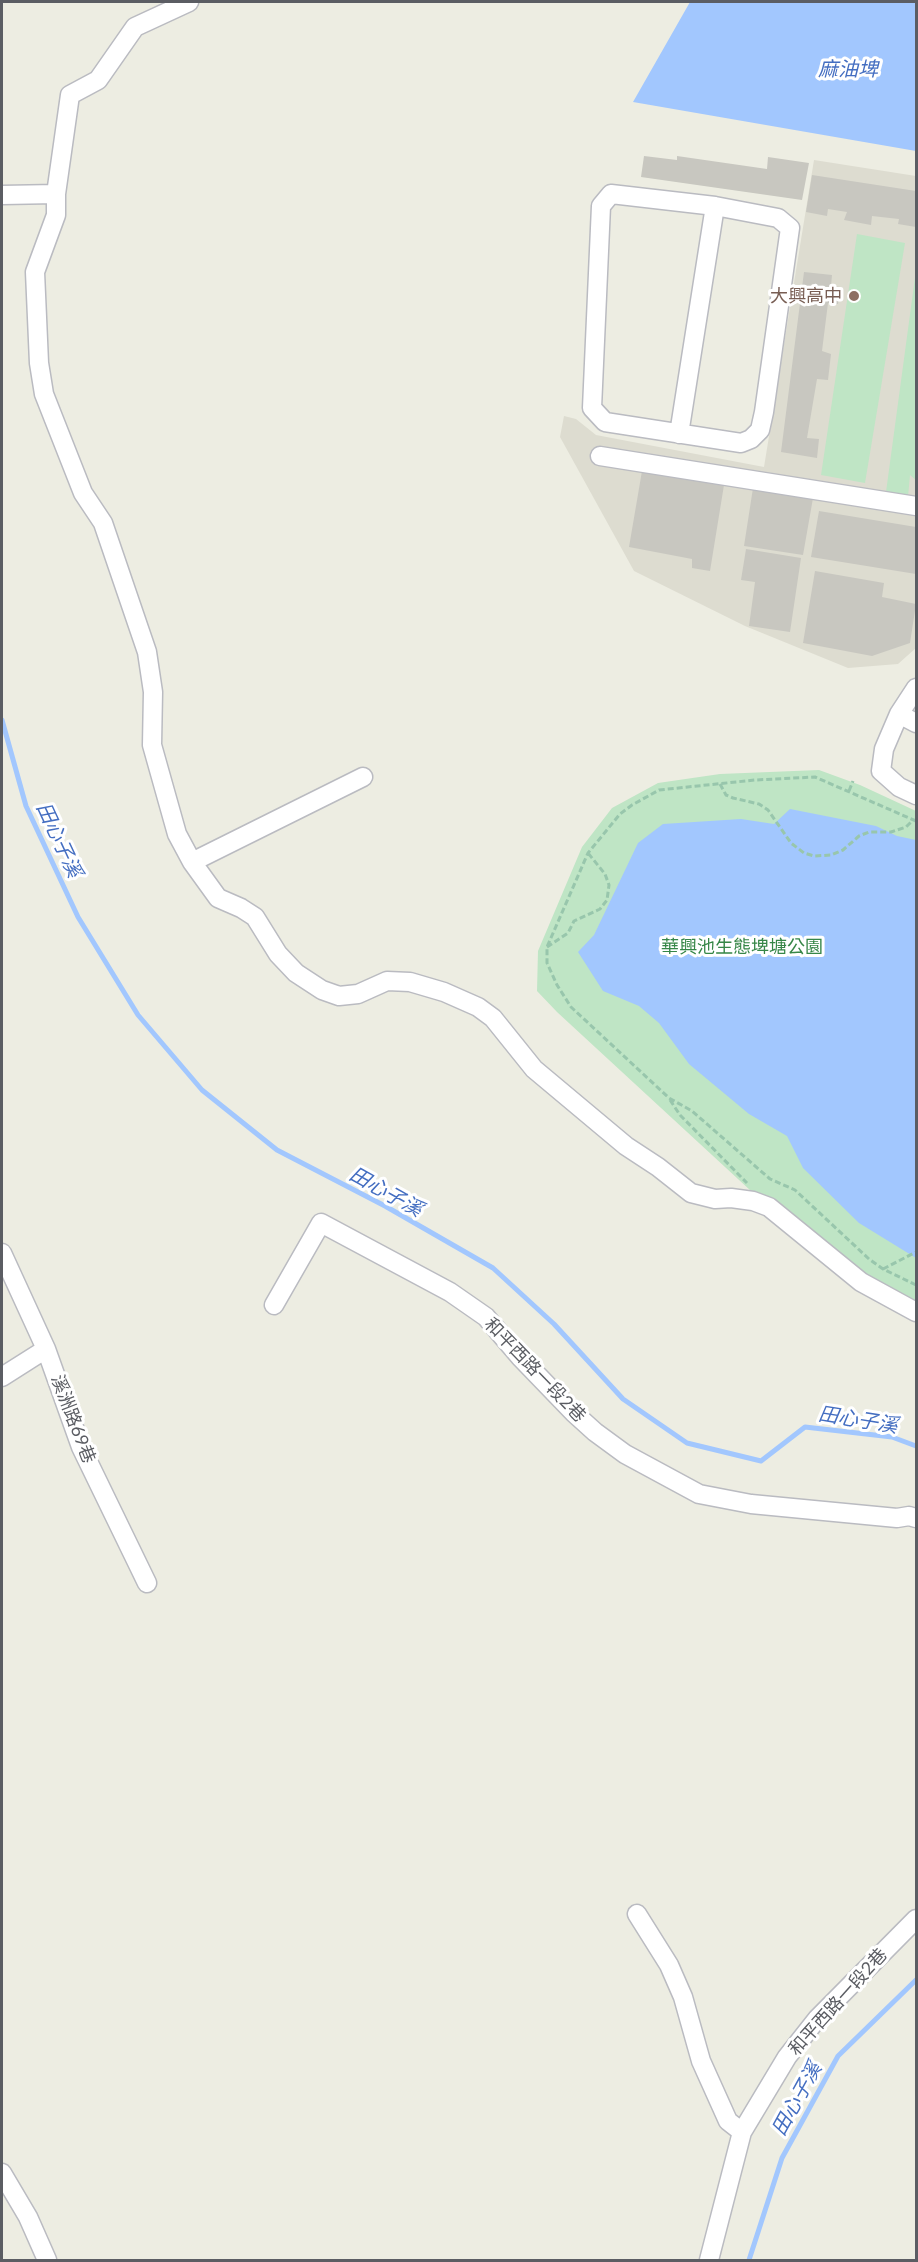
<!DOCTYPE html>
<meta charset="utf-8">
<style>
body{margin:0}
#map{position:relative;width:918px;height:2262px;overflow:hidden;background:#edede2;font-family:Lato,sans-serif}
canvas{display:block}
.frame{position:absolute;inset:0;border:3px solid #5b5d63;pointer-events:none}
</style>
<div id="map">
<canvas width="918" height="2262"></canvas>
<div class="frame"></div>
</div>
<script>
const context = document.querySelector('canvas').getContext('2d');
context.lineJoin = 'round';
function fillPath(path, color) {
  context.fillStyle = color;
  context.fill(path, 'evenodd');
}
function toPath(rows) {
  const path = new Path2D();
  for (const r of rows) {
    path.moveTo(r[0], r[1]);
    for (let i = 2; i < r.length; i += 2) path.lineTo(r[i], r[i + 1]);
  }
  return path;
}
function stroke(path, color, width, dash) {
  context.strokeStyle = color;
  context.lineWidth = width;
  context.lineCap = dash ? 'butt' : 'round';
  context.setLineDash(dash || []);
  context.stroke(path);
}
function label(font, color, halo, rows, align = 'center') {
  context.font = font + ' Lato,"Noto Sans TC",sans-serif';
  context.lineWidth = 6;
  context.setLineDash([]);
  context.textBaseline = 'middle';
  context.strokeStyle = halo;
  context.fillStyle = color;
  for (const [text, x, y, turn = 0] of rows) {
    context.save();
    context.translate(x, y);
    context.rotate((+turn || 0) * Math.PI / 180);
    context.textAlign = isNaN(turn) ? turn : align;
    if (halo) context.strokeText(text, 0, 0);
    context.fillText(text, 0, 0);
    context.restore();
  }
}
fillPath(toPath([
 [814,160,916,176,916,648,898,664,848,668,745,626,634,571,560,437,564,416,576,419,596,435,764,467]
]), '#dddcd0');
fillPath(toPath([
 [857,234,905,243,865,483,821,475],
 [916,270,916,480,910,475,908,497,886,492],
 [819,770,860,785,916,811,916,1308,868,1282,781,1207,751,1191,557,1012,537,991,538,951,582,847,612,808,658,783,720,774]
]), '#bfe5c5');
fillPath(toPath([
 [690,2,916,2,916,151,633,102],
 [790,809,876,826,897,836,916,840,916,1258,859,1223,803,1168,787,1136,749,1114,689,1064,659,1023,639,1006,603,991,578,952,594,935,638,843,663,824,741,819,774,824]
]), '#a2c7fe');
stroke(toPath([
 [2,720,26,806,78,917,138,1015,202,1090,277,1150,385,1206,493,1268,554,1324,623,1399,687,1443,761,1461,805,1427,892,1437,916,1446],
 [749,2260,782,2158,838,2056,916,1980]
]), '#a2c7fe', 5);
fillPath(toPath([
 [644,156,677,160,677,156,767,169,768,157,809,163,802,200,641,177],
 [812,175,916,191,916,227,898,224,899,219,872,216,871,225,844,220,847,212,828,209,827,216,806,212],
 [804,272,832,275,831,286,840,287,838,304,828,303,822,351,831,354,828,380,817,379,807,438,819,439,817,458,781,452],
 [642,471,724,485,710,571,692,568,692,559,629,547],
 [753,488,813,498,803,555,744,546],
 [819,511,916,527,916,574,811,557],
 [746,549,801,558,790,632,749,626,755,582,741,580],
 [815,571,884,583,882,597,916,604,910,643,872,656,803,643]
]), '#c8c7c0');
const minor = toPath([
 [189,2,135,27,98,80,70,95,56,194,56,215,35,272,39,363,44,394,83,493,103,523,147,652,153,692,152,745,177,834,192,862,218,898,241,908,255,917,278,954,296,973,322,990,339,996,358,994,387,981,410,982,444,992,478,1007,493,1018,534,1069,626,1146,658,1167,691,1193,715,1199,731,1198,753,1201,769,1207,861,1282,916,1312],
 [611,194,715,206,778,218,790,228,764,412,760,430,751,439,741,443,605,422,592,408,601,206,611,194],
 [2,195,56,194],
 [679,434,715,206],
 [600,456,916,506],
 [916,688,899,714,884,749,881,771,899,787,916,795],
 [899,714,916,723],
 [192,862,363,777],
 [2,1253,46,1349,81,1447,147,1583],
 [274,1305,321,1223,450,1292,486,1317,520,1357,574,1413,595,1432,625,1454,699,1494,751,1504,897,1518,909,1516,916,1518],
 [2,1377,46,1349],
 [637,1914,669,1965,683,1997,701,2061,728,2121,742,2132],
 [2,2173,28,2217,47,2260],
 [709,2260,742,2132,787,2057,817,2019,916,1919]
]);
stroke(minor, '#babbc1', 21);
stroke(toPath([
 [720,784,726,795,733,798,759,804,768,810,791,843,804,853,814,856,831,855,843,850,859,836,869,832,891,832,906,827,913,820],
 [849,791,853,781],
 [916,821,815,777,755,780,659,790,632,805,620,814,588,853,547,947,547,963,557,985,571,1007,669,1098,692,1111,770,1179,795,1190,869,1259,883,1269,916,1285],
 [547,947,568,933,574,921,600,909,607,900,609,885,605,874,588,853],
 [670,1100,680,1115,747,1183],
 [883,1269,916,1252]
]), '#98c6ac', 3, [6, 3]);
stroke(minor, '#fff', 18);
for (const [x, y, r, color] of [
 [854,296,6,"#8d6e63"]
]) {
  const dot = new Path2D();
  dot.arc(x, y, r, 0, 2 * Math.PI);
  context.fillStyle = color;
  context.fill(dot);
  stroke(dot, '#fff', 2);
}
label('18px', '#785e54', '#fff', [
 ["大興高中",842,296]
], 'right');
label('18px', '#368647', '#fff', [
 ["華興池生態埤塘公園",742,947]
]);
label('18px', '#5b5d63', '#fff', [
 ["和平西路一段2巷",535,1370,46],
 ["溪洲路69巷",73,1419,69],
 ["和平西路一段2巷",838,2002,-48]
]);
label('italic 20px', '#446ec1', '#fff', [
 ["麻油埤",848,70],
 ["田心子溪",59,840,65],
 ["田心子溪",386,1192,29],
 ["田心子溪",858,1420,9],
 ["田心子溪",797,2099,-61]
]);
</script>
